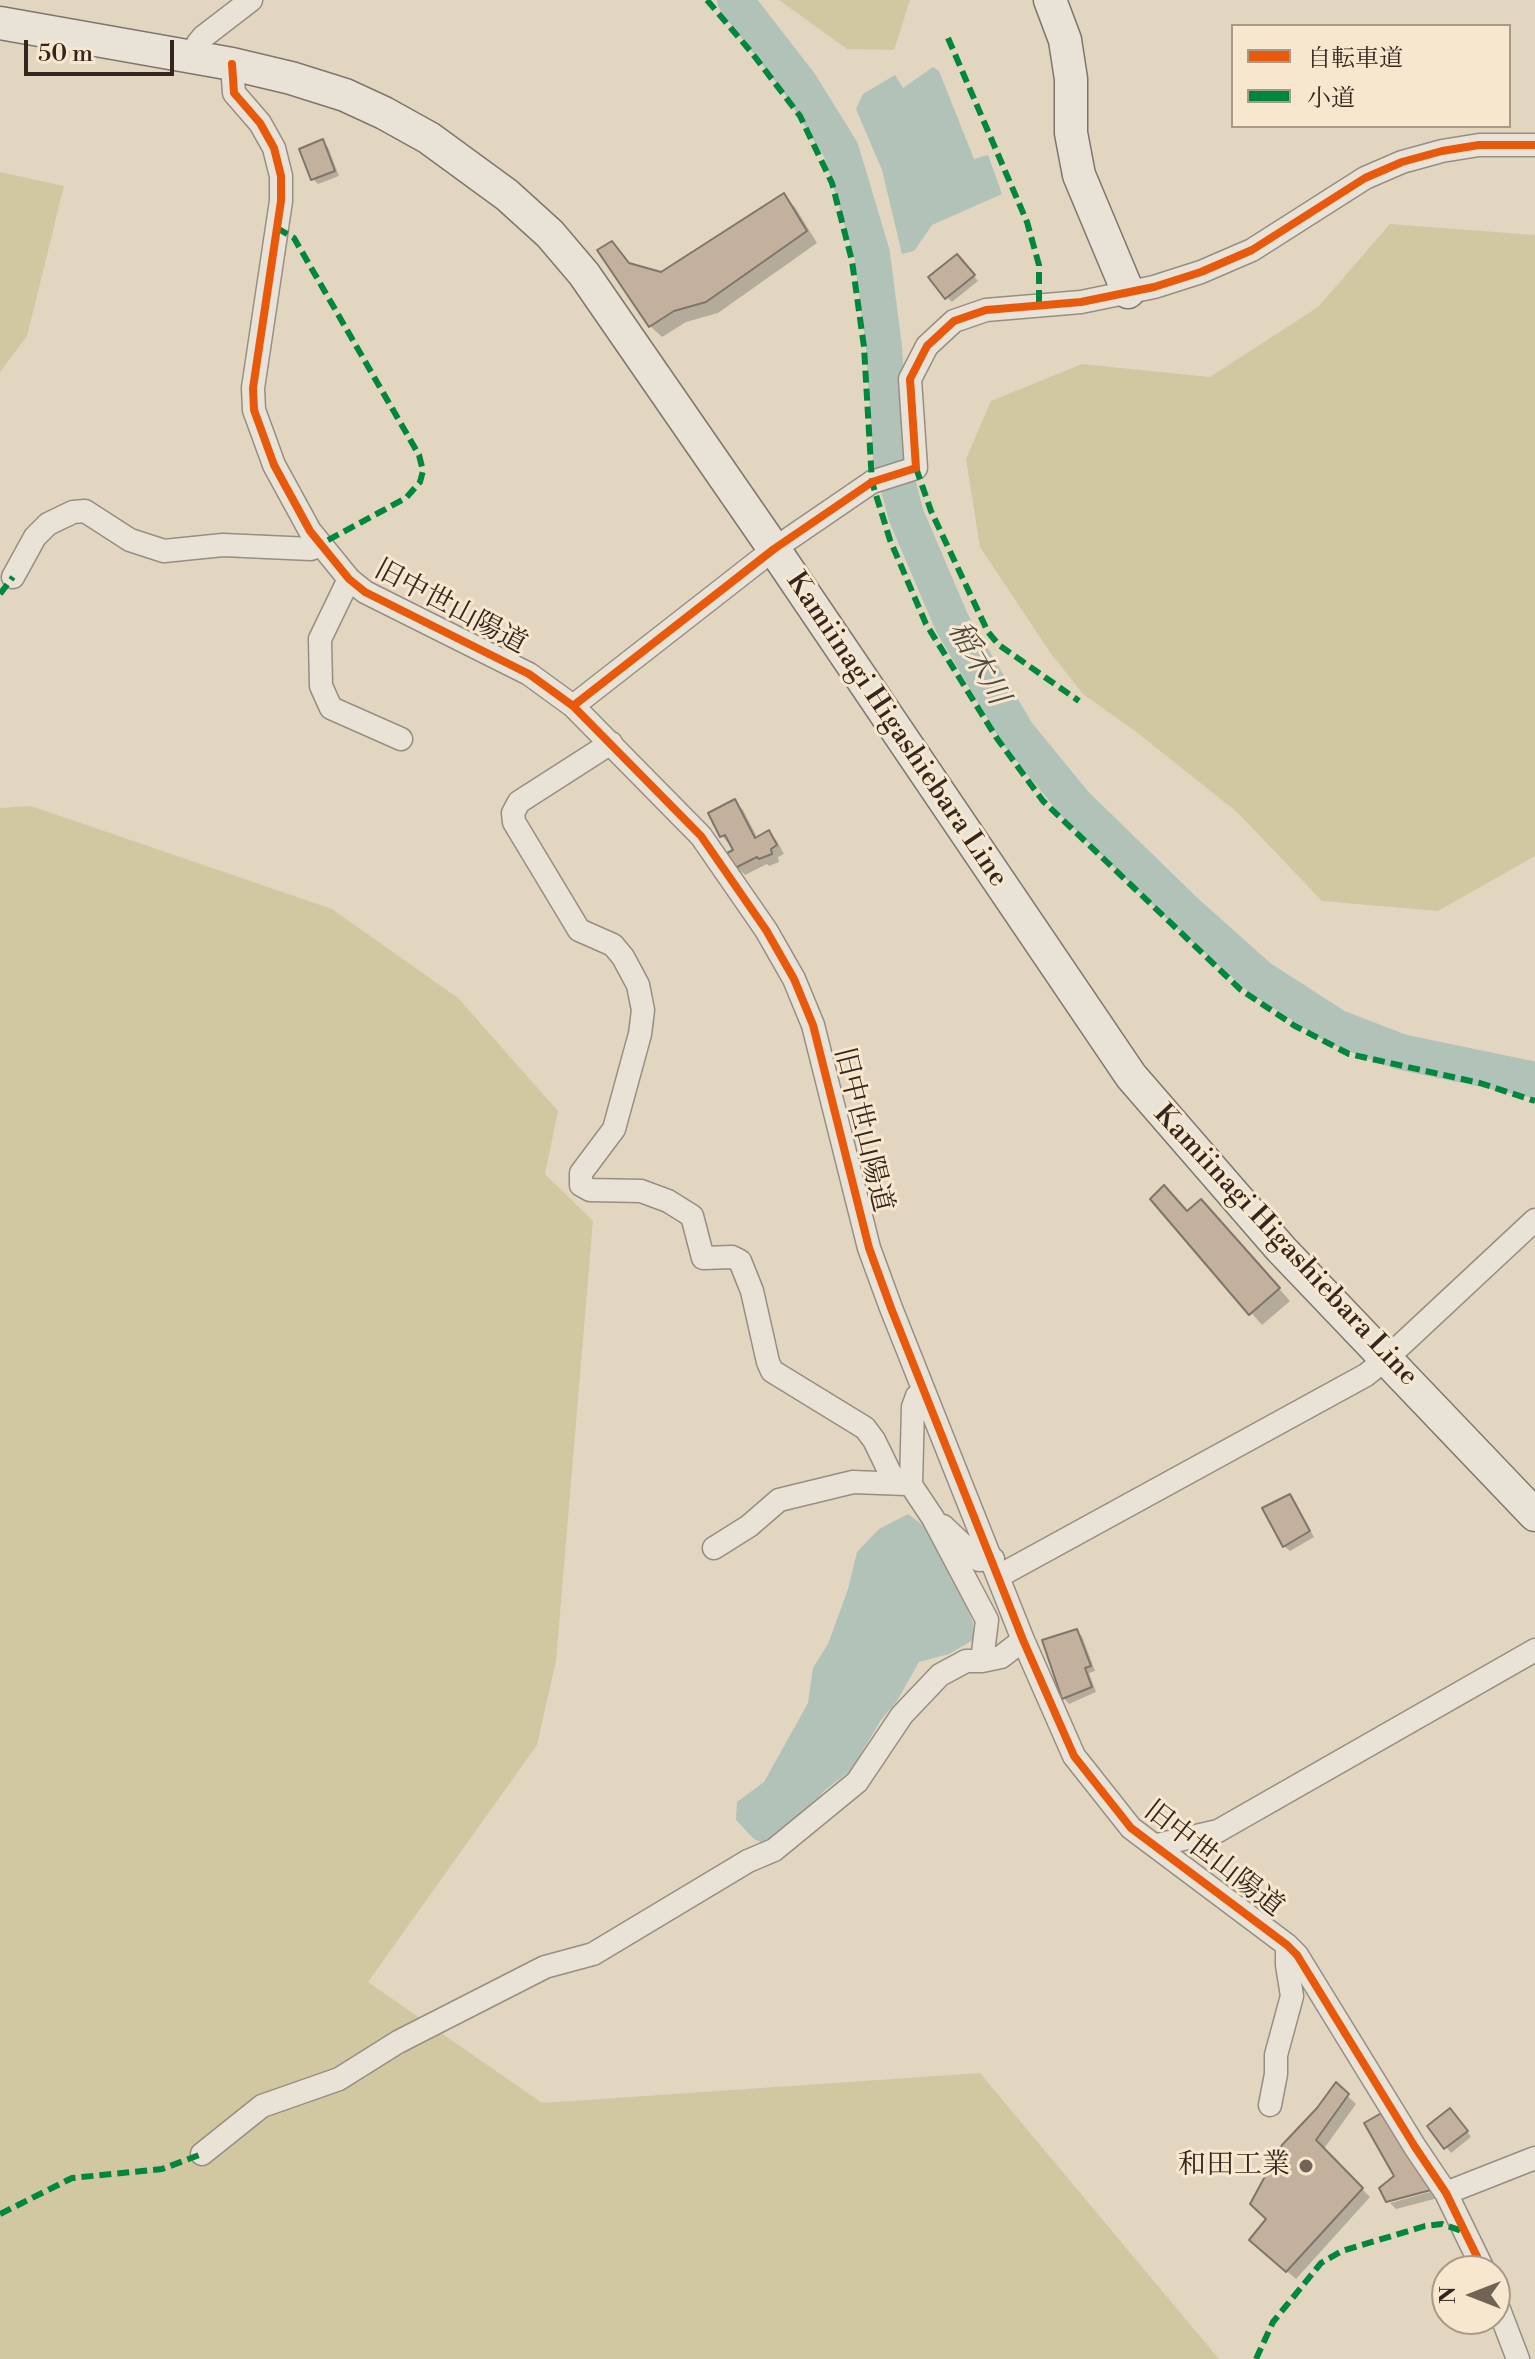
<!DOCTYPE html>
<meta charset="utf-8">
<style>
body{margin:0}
#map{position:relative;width:1535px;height:2359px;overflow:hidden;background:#e3d6c1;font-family:"Libre Bodoni","Noto Serif JP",serif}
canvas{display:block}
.legend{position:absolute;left:1231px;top:24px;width:280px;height:104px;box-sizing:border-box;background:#f6e7ce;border:2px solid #a89a88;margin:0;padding:10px 14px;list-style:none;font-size:24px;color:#34261e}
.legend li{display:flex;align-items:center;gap:16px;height:40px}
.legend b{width:40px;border:2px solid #a89a88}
.north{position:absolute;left:1431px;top:2255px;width:80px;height:80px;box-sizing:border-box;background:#f6e7ce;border:2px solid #a89a88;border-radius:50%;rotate:270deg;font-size:22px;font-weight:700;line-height:32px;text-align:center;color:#34261e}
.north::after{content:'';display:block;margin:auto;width:28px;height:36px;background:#716457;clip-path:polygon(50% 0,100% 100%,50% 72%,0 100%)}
.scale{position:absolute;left:24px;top:40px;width:150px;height:36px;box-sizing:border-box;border:4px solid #34261e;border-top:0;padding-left:10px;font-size:24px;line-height:28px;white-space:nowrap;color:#34261e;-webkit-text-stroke:6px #f6e7ce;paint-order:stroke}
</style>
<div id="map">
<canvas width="1535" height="2359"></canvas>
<ul class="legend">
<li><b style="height:10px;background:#e8590c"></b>自転車道</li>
<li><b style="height:10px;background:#00873e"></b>小道</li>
</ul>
<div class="north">N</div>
<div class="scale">50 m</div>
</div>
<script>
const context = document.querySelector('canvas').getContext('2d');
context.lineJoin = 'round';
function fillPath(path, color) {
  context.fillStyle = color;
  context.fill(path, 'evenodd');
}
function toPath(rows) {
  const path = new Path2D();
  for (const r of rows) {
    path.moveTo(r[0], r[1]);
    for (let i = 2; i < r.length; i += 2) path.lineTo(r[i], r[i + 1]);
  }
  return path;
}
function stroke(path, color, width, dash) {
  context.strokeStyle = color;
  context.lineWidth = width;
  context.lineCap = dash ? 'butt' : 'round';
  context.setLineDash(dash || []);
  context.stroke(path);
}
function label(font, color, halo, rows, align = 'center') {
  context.font = font + ' "Libre Bodoni","Noto Serif JP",serif';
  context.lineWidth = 6;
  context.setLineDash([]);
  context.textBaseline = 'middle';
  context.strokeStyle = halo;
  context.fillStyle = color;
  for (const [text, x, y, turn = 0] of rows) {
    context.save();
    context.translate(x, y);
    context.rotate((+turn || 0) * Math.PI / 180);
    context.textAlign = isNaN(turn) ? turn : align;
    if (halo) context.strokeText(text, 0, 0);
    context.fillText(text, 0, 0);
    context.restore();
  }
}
fillPath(toPath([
 [779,0,910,0,894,50,847,49],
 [0,172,64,186,27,336,0,372],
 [1390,224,1535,235,1535,856,1438,911,1322,901,1237,812,1135,731,1083,694,1049,651,980,547,966,459,991,401,1082,364,1210,377,1318,307],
 [31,806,332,909,458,998,558,1111,545,1174,593,1221,556,1661,537,1745,368,1982,542,2103,980,2073,1219,2359,0,2359,0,808]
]), '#d1c8a1');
fillPath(toPath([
 [933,67,939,71,974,159,988,155,1002,194,932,225,914,251,902,254,882,170,856,109,863,94,895,75,903,88],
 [908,1514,925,1527,958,1585,973,1623,973,1640,949,1654,919,1662,897,1701,881,1720,851,1770,824,1791,796,1824,767,1845,754,1839,736,1820,737,1802,764,1782,808,1703,813,1668,828,1644,848,1589,857,1552,879,1529]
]), '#b1c2b9');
fillPath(toPath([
 [323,142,328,147,339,176,318,184,313,179],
 [783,195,795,207,817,243,718,313,686,322,662,337,650,326,612,244,632,266,661,274],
 [962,261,978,281,952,302,947,297],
 [735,802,743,810,758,839,769,833,777,841,784,854,778,857,779,862,769,866,767,864,745,875,736,867,736,851,722,836],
 [1152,1199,1187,1213,1212,1213,1290,1301,1262,1325],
 [1290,1496,1314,1537,1290,1551,1284,1546],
 [1077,1631,1082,1636,1095,1671,1089,1673,1096,1692,1069,1704,1064,1698,1044,1642],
 [1336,2085,1356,2104,1323,2150,1370,2197,1296,2279,1260,2248,1269,2220,1319,2109],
 [1455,2116,1471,2137,1451,2153,1430,2126],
 [1434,2191,1438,2198,1396,2209,1390,2203]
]), '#0003');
stroke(toPath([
 [735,0,800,84,841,150,872,254,884,347,891,458,906,515,952,623,1017,733,1075,804,1186,912,1260,978,1336,1027,1401,1052,1535,1080]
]), '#b1c2b9', 36);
const building = toPath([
 [323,139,335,171,311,180,299,149,323,139],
 [784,193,807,231,706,302,674,311,649,327,597,250,612,241,629,263,661,272,784,193],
 [957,254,975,275,945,299,928,277,957,254],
 [735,799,755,838,769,830,777,845,771,849,772,854,759,859,757,857,735,868,727,853,733,850,725,835,720,837,708,813,735,799],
 [1164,1185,1187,1211,1201,1199,1280,1288,1249,1315,1150,1199,1164,1185],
 [1290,1494,1310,1531,1283,1547,1262,1508,1290,1494],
 [1077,1629,1091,1666,1085,1668,1092,1687,1062,1699,1042,1640,1077,1629],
 [1336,2082,1349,2094,1316,2140,1363,2188,1286,2272,1249,2240,1266,2219,1250,2204,1282,2145,1317,2108,1336,2082],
 [1450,2108,1468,2131,1444,2149,1427,2126,1450,2108],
 [1385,2111,1431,2190,1386,2202,1379,2188,1394,2176,1364,2123,1385,2111]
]);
fillPath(building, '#c3b09d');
stroke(building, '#7f766b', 2);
const street = toPath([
 [193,57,198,43,203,37,251,0],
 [232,64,234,93,260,123,274,148,281,176,281,201,253,388,254,410,274,465,310,531,349,579,365,592,529,674,573,706,701,836,766,930,794,979,813,1025,869,1248,891,1308,1023,1640,1074,1756,1131,1828,1287,1945,1297,1955,1415,2147,1446,2193,1484,2271],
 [13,577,35,537,48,524,73,512,85,511,130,540,164,551,223,545,311,549,319,545],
 [349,579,320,639,321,686,331,708,401,739],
 [573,706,774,549,872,482,916,468,910,379,927,346,954,321,986,310,1081,302,1154,287,1201,272,1252,250,1365,178,1402,162,1442,151,1479,145,1535,145],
 [611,743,519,802,513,813,514,822,579,930,613,945,623,957,638,985,643,1010,640,1034,614,1129,581,1173,581,1185,590,1190,641,1191,668,1201,692,1216,703,1258,732,1257,740,1261,752,1291,768,1362,772,1371,865,1428,874,1440,895,1483],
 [922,1392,917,1396,913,1407,911,1485,933,1518,987,1620,982,1661],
 [943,1526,979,1560,993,1559],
 [714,1548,749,1526,779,1500,853,1482,906,1484],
 [999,1576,1366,1375,1387,1358,1535,1220],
 [1157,1845,1218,1831,1535,1650],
 [1270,2105,1276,2074,1276,2055,1292,1996,1287,1965,1287,1945],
 [202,2154,262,2106,339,2079,398,2042,545,1967,593,1954,748,1861,774,1850,857,1782,902,1715,940,1675,966,1661,982,1661,1001,1657,1023,1640],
 [1446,2193,1535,2158],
 [1495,2299,1518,2359]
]);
const secondary = toPath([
 [1050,0,1065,40,1071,79,1071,133,1079,175,1128,292],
 [0,23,232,64,291,78,345,95,384,113,429,138,507,195,550,234,584,274,774,549,1131,1076,1281,1249,1535,1515]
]);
stroke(street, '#978e81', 25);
stroke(secondary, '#7f766b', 35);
stroke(street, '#e8e2d7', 22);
stroke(secondary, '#e8e2d7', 32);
stroke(toPath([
 [707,0,752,53,800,116,832,183,852,261,864,347,872,482,890,540,926,624,996,737,1043,801,1241,990,1295,1026,1349,1054,1480,1083,1535,1101],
 [948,38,1027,222,1039,265,1039,304],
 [277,228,294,238,419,455,423,471,420,482,406,498,319,545],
 [916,468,931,511,988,632,999,645,1079,701],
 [0,594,13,577],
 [0,2214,72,2178,162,2169,202,2154],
 [1256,2359,1273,2322,1321,2263,1342,2251,1425,2226,1442,2224,1465,2232]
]), '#00873e', 6, [12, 6]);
stroke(toPath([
 [232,64,234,93,260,123,274,148,281,176,281,201,253,388,254,410,274,465,310,531,349,579,365,592,529,674,573,706,701,836,766,930,794,979,813,1025,869,1248,891,1308,1023,1640,1074,1756,1131,1828,1287,1945,1297,1955,1415,2147,1446,2193,1484,2271],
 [573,706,774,549,872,482,916,468,910,379,927,346,954,321,986,310,1081,302,1154,287,1201,272,1252,250,1365,178,1402,162,1442,151,1479,145,1535,145]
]), '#e8590c', 8);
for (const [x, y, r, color] of [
 [1306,2166,8,"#716457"]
]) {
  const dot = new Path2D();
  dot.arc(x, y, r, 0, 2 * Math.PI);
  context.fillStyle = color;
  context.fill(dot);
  stroke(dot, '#f6e7ce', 3);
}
label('28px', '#34261e', '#f6e7ce', [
 ["旧中世山陽道",450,608,28],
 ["Kamiinagi Higashiebara Line",896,730,56],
 ["旧中世山陽道",862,1130,76],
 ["Kamiinagi Higashiebara Line",1285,1246,47],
 ["旧中世山陽道",1213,1860,38]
]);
label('28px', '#34261e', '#f6e7ce', [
 ["和田工業",1290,2166]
], 'right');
label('italic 30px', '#4e4b44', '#f6e7ce', [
 ["稲木川",977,664,60]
]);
</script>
